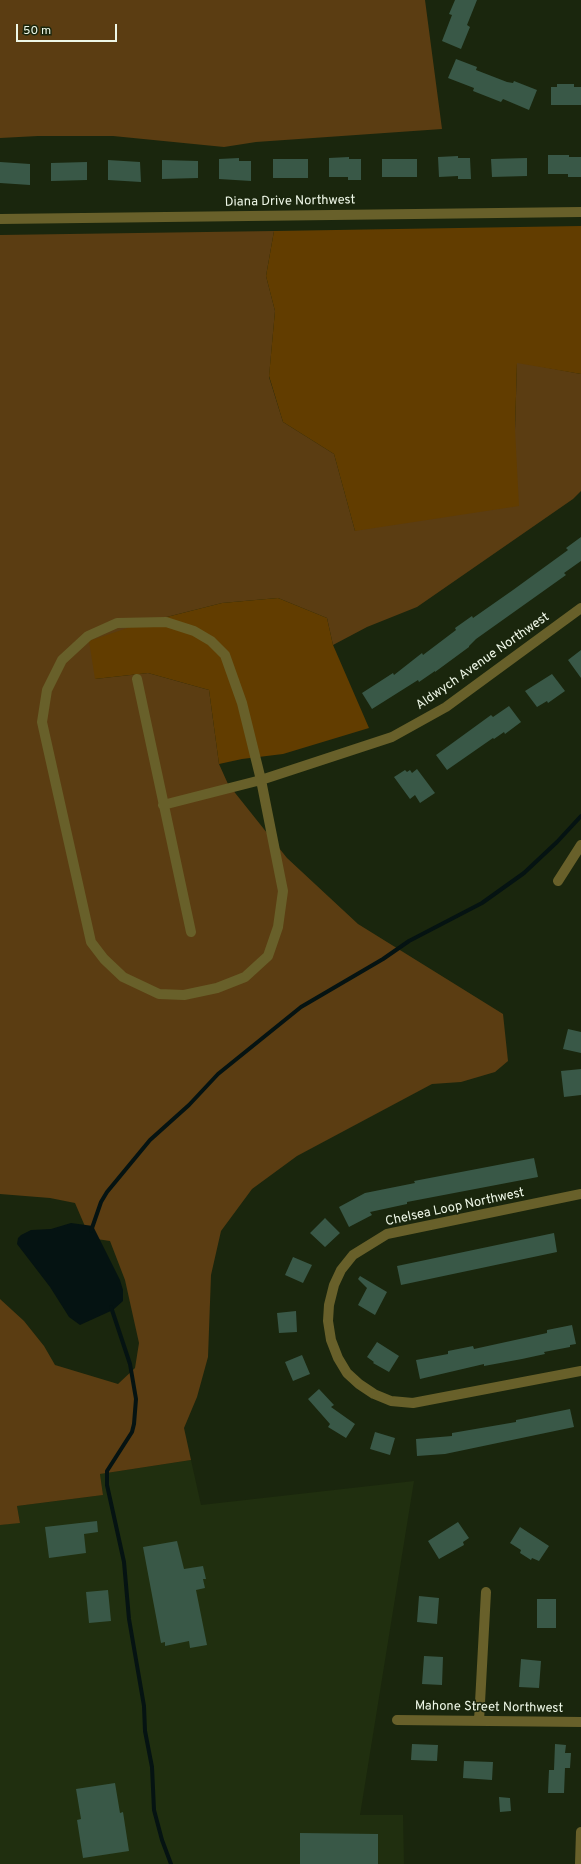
<!DOCTYPE html>
<style>
body{margin:0}
#map{position:relative;width:581px;height:1864px;overflow:hidden;background:#1a260d;font-family:Overpass,sans-serif}
canvas{display:block}
.scale{position:absolute;left:16px;top:24px;width:101px;height:18px;box-sizing:border-box;border:2px solid #eef7e7;border-top:0;padding-left:5px;font-size:12px;line-height:14px;white-space:nowrap;color:#eef7e7;-webkit-text-stroke:3px #1a260d;paint-order:stroke}
</style>
<div id="map">
<canvas width="581" height="1864"></canvas>
<div class="scale">50 m</div>
</div>
<script>
const context = document.querySelector('canvas').getContext('2d');
context.lineJoin = 'round';
function fillPath(path, color) {
  context.fillStyle = color;
  context.fill(path, 'evenodd');
}
function toPath(rows) {
  const path = new Path2D();
  for (const r of rows) {
    path.moveTo(r[0], r[1]);
    for (let i = 2; i < r.length; i += 2) path.lineTo(r[i], r[i + 1]);
  }
  return path;
}
function stroke(path, color, width, dash) {
  context.strokeStyle = color;
  context.lineWidth = width;
  context.lineCap = dash ? 'butt' : 'round';
  context.setLineDash(dash || []);
  context.stroke(path);
}
function label(font, color, halo, rows, align = 'center') {
  context.font = font + ' Overpass,sans-serif';
  context.lineWidth = 3.5;
  context.setLineDash([]);
  context.textBaseline = 'middle';
  context.strokeStyle = halo;
  context.fillStyle = color;
  for (const [text, x, y, turn = 0] of rows) {
    context.save();
    context.translate(x, y);
    context.rotate((+turn || 0) * Math.PI / 180);
    context.textAlign = isNaN(turn) ? turn : align;
    if (halo) context.strokeText(text, 0, 0);
    context.fillText(text, 0, 0);
    context.restore();
  }
}
fillPath(toPath([
 [191,1460,201,1505,414,1481,360,1815,403,1815,404,1864,0,1864,0,1525,20,1522,17,1506,103,1495,100,1474]
]), '#202f0f');
fillPath(toPath([
 [0,0,425,0,442,129,256,142,224,147,113,136,38,136,0,138],
 [274,231,266,276,275,311,269,377,283,422,334,454,355,531,515,429,517,362,581,374,581,491,573,499,417,607,367,627,333,645,327,618,278,598,222,603,139,624,95,679,148,673,209,690,219,764,228,784,287,858,358,924,503,1014,508,1061,495,1072,461,1082,432,1084,297,1156,252,1189,221,1231,211,1275,208,1357,197,1397,184,1428,191,1460,100,1474,103,1495,17,1506,20,1523,0,1525,0,1299,24,1321,44,1346,55,1365,118,1384,135,1368,139,1343,125,1280,110,1241,90,1238,75,1203,50,1198,0,1194,0,235]
]), '#5b3d12');
fillPath(toPath([
 [581,226,581,374,517,363,515,429,519,506,355,531,334,454,283,422,269,376,275,311,266,276,274,231],
 [278,598,327,618,333,645,369,728,283,754,242,759,219,764,209,690,148,673,95,679,89,641,139,624,222,603]
]), '#623d00');
fillPath(toPath([
 [71,1223,93,1226,120,1280,123,1290,123,1301,113,1310,80,1325,69,1317,50,1287,17,1244,18,1238,21,1235,31,1230,51,1229]
]), '#051312');
stroke(toPath([
 [91,1231,101,1202,107,1192,150,1140,189,1105,218,1074,301,1007,383,959,409,941,482,903,524,873,557,842,581,816],
 [111,1307,130,1364,136,1399,134,1424,132,1432,107,1471,107,1485,124,1562,129,1619,144,1706,145,1731,152,1767,154,1810,162,1840,171,1864]
]), '#051312', 4);
fillPath(toPath([
 [455,0,477,0,467,25,470,27,461,49,442,41,452,15,449,14],
 [456,59,477,67,476,70,507,82,513,83,514,81,537,90,529,110,503,99,501,102,473,91,474,88,448,78],
 [557,84,574,84,574,87,581,87,581,105,551,105,551,87,557,87],
 [548,155,569,155,569,157,581,157,581,177,568,177,568,174,548,174],
 [458,156,458,158,470,158,471,179,458,179,458,176,439,177,438,157],
 [349,157,349,159,361,159,361,180,348,180,348,177,329,177,329,158],
 [239,158,239,161,251,161,251,181,219,179,219,159],
 [527,158,527,176,492,177,491,159],
 [273,159,308,159,308,178,273,178],
 [382,159,417,159,417,177,382,177],
 [108,160,140,162,141,182,108,180],
 [162,160,198,161,198,178,162,179],
 [0,162,30,164,30,185,0,183],
 [87,162,87,180,51,181,51,163],
 [581,537,581,561,564,573,566,575,476,639,469,646,469,647,435,672,435,671,419,682,418,680,372,709,362,693,393,673,394,675,422,653,423,655,456,630,455,628,472,616,473,618,513,590,568,550,566,548],
 [581,650,581,678,568,660],
 [552,674,565,691,548,703,547,701,537,707,525,691],
 [509,706,521,722,505,734,504,732,494,739,493,738,447,770,436,755,491,715,493,717],
 [417,769,435,793,420,803,415,795,410,799,394,777,405,770,407,772,410,770,412,773],
 [568,1029,581,1032,581,1053,563,1049],
 [581,1069,581,1095,564,1097,561,1071],
 [534,1158,538,1177,407,1202,407,1204,370,1212,372,1215,349,1227,339,1207,365,1193,415,1183,414,1181],
 [325,1218,340,1233,325,1247,310,1233],
 [554,1233,557,1252,401,1285,397,1266],
 [293,1257,312,1265,303,1283,285,1275],
 [360,1276,387,1292,375,1315,358,1305,367,1288,358,1279],
 [296,1311,297,1332,279,1333,277,1313],
 [572,1325,576,1344,570,1345,570,1347,544,1352,545,1354,522,1359,484,1366,484,1364,420,1379,416,1360,448,1354,448,1351,473,1346,474,1349,547,1333,547,1330],
 [377,1342,399,1356,389,1372,373,1363,374,1362,367,1357],
 [302,1355,310,1374,293,1381,285,1362],
 [319,1389,334,1405,331,1407,355,1424,346,1438,328,1427,330,1424,308,1399],
 [570,1409,574,1427,445,1454,417,1456,416,1439,452,1436,452,1433,516,1422,516,1420],
 [375,1432,395,1438,390,1455,370,1449],
 [97,1521,98,1532,84,1534,86,1553,49,1558,45,1527],
 [458,1522,469,1538,463,1542,464,1545,439,1559,428,1541],
 [520,1527,549,1546,539,1561,532,1558,531,1560,520,1553,521,1550,510,1543],
 [177,1541,184,1569,203,1566,206,1579,203,1579,205,1588,196,1590,207,1645,190,1648,189,1641,165,1646,165,1642,161,1643,143,1547],
 [108,1590,111,1621,89,1623,86,1592],
 [419,1596,439,1598,437,1624,417,1622],
 [537,1599,556,1599,556,1628,537,1628],
 [424,1656,443,1657,442,1685,422,1684],
 [521,1659,541,1661,539,1688,519,1687],
 [412,1744,438,1745,437,1761,411,1760],
 [555,1744,566,1745,565,1753,571,1753,570,1768,565,1768,564,1793,548,1793,549,1770,554,1770],
 [464,1761,493,1762,492,1780,463,1778],
 [115,1783,120,1813,123,1812,129,1851,83,1858,77,1820,81,1819,76,1789],
 [499,1797,510,1798,511,1811,500,1812],
 [300,1833,378,1834,378,1864,300,1864]
]), '#395847');
stroke(toPath([
 [0,219,581,212],
 [166,622,194,631,211,641,225,655,242,703,261,780,283,891,278,927,268,956,245,977,217,988,184,995,159,994,123,977,104,959,91,942,42,722,47,690,62,660,88,636,117,623,166,622],
 [137,679,191,932],
 [163,805,261,780,392,737,446,707,581,608],
 [558,881,581,845],
 [581,1194,387,1234,353,1255,341,1270,334,1285,329,1305,328,1321,331,1340,338,1358,347,1373,359,1384,374,1394,391,1401,413,1403,581,1371],
 [397,1720,581,1722],
 [479,1721,486,1592],
 [580,1864,581,1832]
]), '#68602a', 10);
label('13px', '#eef7e7', '#1a260d', [
 ["Diana Drive Northwest",290,202,-1],
 ["Aldwych Avenue Northwest",483,662,-35],
 ["Chelsea Loop Northwest",455,1208,-12],
 ["Mahone Street Northwest",489,1708,1]
]);
</script>
